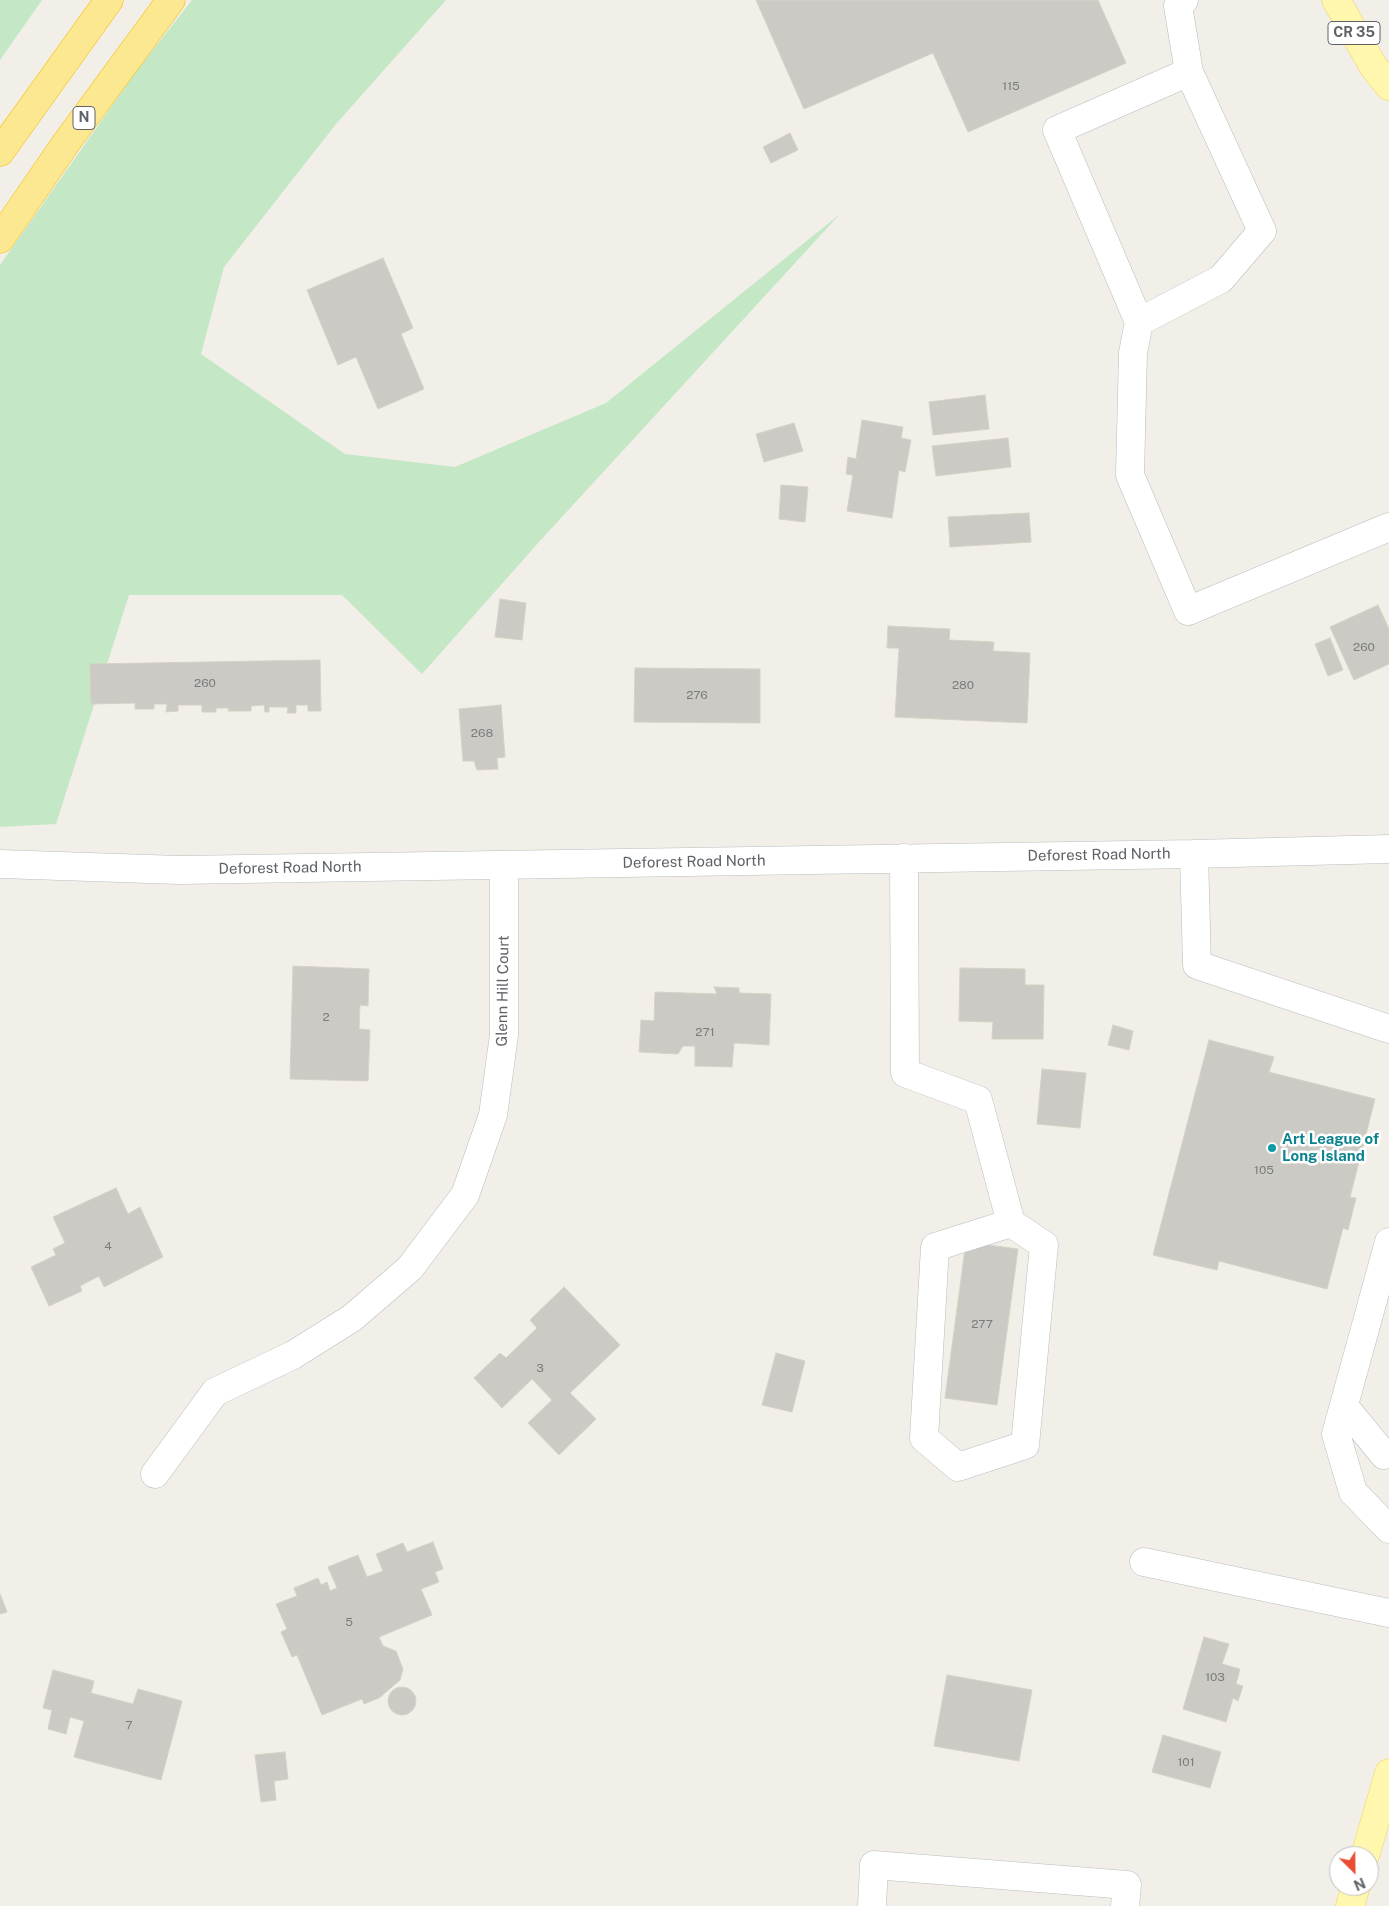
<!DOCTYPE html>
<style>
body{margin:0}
#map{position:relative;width:1389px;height:1906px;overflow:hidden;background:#f1efe7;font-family:"Public Sans",sans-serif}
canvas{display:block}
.north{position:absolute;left:1329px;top:1846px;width:50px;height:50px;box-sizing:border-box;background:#fff;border:1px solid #bfc0c2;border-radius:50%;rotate:157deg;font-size:14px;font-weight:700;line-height:20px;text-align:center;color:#5e6267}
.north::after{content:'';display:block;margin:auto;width:18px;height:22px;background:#ea4d34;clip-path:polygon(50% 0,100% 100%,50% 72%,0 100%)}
</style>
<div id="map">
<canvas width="1389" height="1906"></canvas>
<div class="north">N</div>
</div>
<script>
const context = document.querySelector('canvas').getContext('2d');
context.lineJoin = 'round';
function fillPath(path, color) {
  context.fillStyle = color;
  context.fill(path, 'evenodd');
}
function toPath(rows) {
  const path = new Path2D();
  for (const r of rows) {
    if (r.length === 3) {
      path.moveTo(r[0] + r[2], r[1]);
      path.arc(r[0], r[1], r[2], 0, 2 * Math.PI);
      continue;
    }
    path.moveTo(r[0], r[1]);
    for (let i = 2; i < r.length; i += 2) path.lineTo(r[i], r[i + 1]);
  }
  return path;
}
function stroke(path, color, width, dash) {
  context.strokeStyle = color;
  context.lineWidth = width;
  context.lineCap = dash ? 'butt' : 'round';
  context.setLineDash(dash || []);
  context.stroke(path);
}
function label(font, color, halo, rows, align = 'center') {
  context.font = font + ' "Public Sans",sans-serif';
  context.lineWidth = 5;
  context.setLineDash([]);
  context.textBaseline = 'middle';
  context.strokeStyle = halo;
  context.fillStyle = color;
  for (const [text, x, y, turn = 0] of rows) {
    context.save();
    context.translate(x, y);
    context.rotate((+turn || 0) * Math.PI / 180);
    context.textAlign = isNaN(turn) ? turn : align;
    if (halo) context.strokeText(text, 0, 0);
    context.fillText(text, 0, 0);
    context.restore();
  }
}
fillPath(toPath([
 [0,0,42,0,0,60],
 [192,0,446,0,336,124,224,267,201,354,345,454,455,467,606,403,840,214,539,542,422,674,342,595,129,595,56,824,0,827,0,265,137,70]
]), '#c4e8c6');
const building = toPath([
 [756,0,1098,0,1126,63,968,132,933,53,804,109,756,0],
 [790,133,798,150,771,163,763,147,790,133],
 [383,258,413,328,401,334,424,389,378,409,356,357,338,365,307,290,383,258],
 [985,395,989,429,933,435,929,402,985,395],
 [862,420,903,427,901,438,911,440,905,472,899,470,892,518,847,511,853,475,846,474,848,457,856,459,862,420],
 [794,423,803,451,764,462,756,434,794,423],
 [1008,438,1011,467,936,476,932,446,1008,438],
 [781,485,808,487,805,522,779,519,781,485],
 [1029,513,1031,542,950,547,948,517,1029,513],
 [500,599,526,603,522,640,495,637,500,599],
 [1378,605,1389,629,1389,664,1354,680,1330,627,1378,605],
 [888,626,950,629,949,640,994,642,993,651,1030,653,1027,723,895,717,899,648,887,648,888,626],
 [1330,638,1343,670,1328,676,1315,644,1330,638],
 [320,660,321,711,308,711,308,705,296,705,296,713,287,713,288,707,269,707,269,712,265,712,264,705,251,706,251,711,228,711,229,708,216,708,216,712,202,712,202,705,178,705,178,711,166,712,167,704,154,704,154,709,135,709,135,703,91,704,90,664,320,660],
 [635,668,760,669,760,723,634,722,635,668],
 [501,705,505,757,497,758,498,769,477,770,474,761,463,761,459,709,501,705],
 [293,966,369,969,368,1006,360,1005,359,1029,370,1030,368,1081,290,1079,293,966],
 [960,968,1025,969,1025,985,1044,985,1043,1039,992,1039,993,1022,959,1021,960,968],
 [714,987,739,988,739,993,771,994,769,1045,734,1043,732,1067,695,1066,695,1046,683,1046,678,1054,639,1052,641,1020,654,1021,655,992,717,994,714,987],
 [1113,1025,1133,1031,1129,1050,1108,1045,1113,1025],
 [1209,1040,1274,1057,1269,1072,1375,1099,1350,1197,1356,1198,1348,1230,1343,1228,1327,1289,1219,1261,1217,1270,1153,1255,1209,1040],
 [1042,1069,1086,1073,1080,1128,1037,1124,1042,1069],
 [116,1188,128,1214,140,1207,163,1257,104,1287,99,1276,80,1286,82,1291,49,1306,31,1267,56,1255,53,1249,65,1243,53,1217,116,1188],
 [966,1242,1018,1249,997,1405,945,1398,966,1242],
 [564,1287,620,1345,570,1393,596,1419,559,1455,528,1423,552,1400,532,1379,502,1408,474,1378,500,1353,506,1358,537,1328,530,1320,564,1287],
 [776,1353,805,1361,792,1412,762,1405,776,1353],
 [433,1542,443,1569,435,1572,439,1582,421,1589,432,1615,379,1637,383,1646,396,1651,403,1669,400,1680,379,1698,364,1704,362,1699,322,1715,297,1655,292,1657,281,1632,287,1629,276,1604,297,1596,294,1588,318,1578,321,1585,327,1582,330,1591,337,1588,328,1567,358,1555,367,1577,383,1571,376,1554,403,1543,407,1552,433,1542],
 [0,1594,7,1612,0,1614,0,1594],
 [1204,1637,1229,1644,1222,1664,1240,1669,1236,1684,1243,1686,1238,1701,1233,1698,1226,1722,1183,1709,1204,1637],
 [53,1670,94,1681,91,1693,133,1704,138,1689,182,1701,161,1780,74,1757,84,1721,70,1717,66,1734,48,1729,52,1710,43,1708,53,1670],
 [947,1675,1032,1690,1019,1761,934,1746,947,1675],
 [402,1701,14],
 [1163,1735,1221,1752,1210,1788,1152,1772,1163,1735],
 [285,1752,288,1779,274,1781,276,1800,261,1802,255,1755,285,1752]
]);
fillPath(building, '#cccac4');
stroke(building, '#d6d1c5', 1);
const minor = toPath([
 [1184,0,1178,6,1189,72,1262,231,1221,279,1139,322,1133,353,1130,475,1188,611,1389,527],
 [1139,322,1057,130,1189,72],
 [1194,854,1197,965,1389,1029],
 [904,858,905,1073,978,1100,1011,1223,1044,1245,1025,1445,958,1467,924,1438,935,1247,1011,1223],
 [0,864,179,870,1194,854,1389,849],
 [1389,1242,1336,1434,1353,1492,1389,1529],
 [1344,1406,1384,1455,1389,1454],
 [155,1474,215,1392,293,1355,352,1318,410,1268,465,1195,493,1115,504,1035,504,866],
 [1144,1562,1389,1613],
 [872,1906,874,1865,1127,1885,1125,1906]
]);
const major = toPath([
 [1336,0,1373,66,1389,86],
 [1365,1856,1389,1773],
 [1350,1906,1356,1886]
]);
const highway = toPath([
 [0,152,109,0],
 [0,239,66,143,171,0]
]);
stroke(minor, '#b9bcc1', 29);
stroke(major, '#f2d15f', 29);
stroke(highway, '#f8b900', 29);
stroke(minor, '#fff', 28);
stroke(major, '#fff7ae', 28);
stroke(highway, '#fde892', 28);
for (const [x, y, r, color] of [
 [1272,1148,5,"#0f9aa8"]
]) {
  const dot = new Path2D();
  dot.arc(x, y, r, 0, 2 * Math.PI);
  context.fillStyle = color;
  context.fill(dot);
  stroke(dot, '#fff', 2);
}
label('12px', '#7a7c7e', null, [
 ["115",1011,86],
 ["260",1364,647],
 ["260",205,683],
 ["280",963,685],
 ["276",697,695],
 ["268",482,733],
 ["2",326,1017],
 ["271",705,1032],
 ["105",1264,1170],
 ["4",108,1246],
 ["277",982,1324],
 ["3",540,1368],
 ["5",349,1622],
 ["103",1215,1677],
 ["7",129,1725],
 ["101",1186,1762]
]);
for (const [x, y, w] of [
 [1354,33,52],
 [84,118,22]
]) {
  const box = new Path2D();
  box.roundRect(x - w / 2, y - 11.5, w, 23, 4);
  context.fillStyle = '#fff';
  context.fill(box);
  stroke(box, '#5e6267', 1);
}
label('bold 14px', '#5e6267', null, [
 ["CR 35",1354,33],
 ["N",84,118]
]);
label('15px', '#5e6267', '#fff', [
 ["Deforest Road North",1099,855,-1],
 ["Deforest Road North",694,862,-1],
 ["Deforest Road North",290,868,-1],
 ["Glenn Hill Court",503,991,-89]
]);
label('bold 15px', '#0d838f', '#fff', [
 ["Art League of",1282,1139],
 ["Long Island",1282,1156]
], 'left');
</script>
